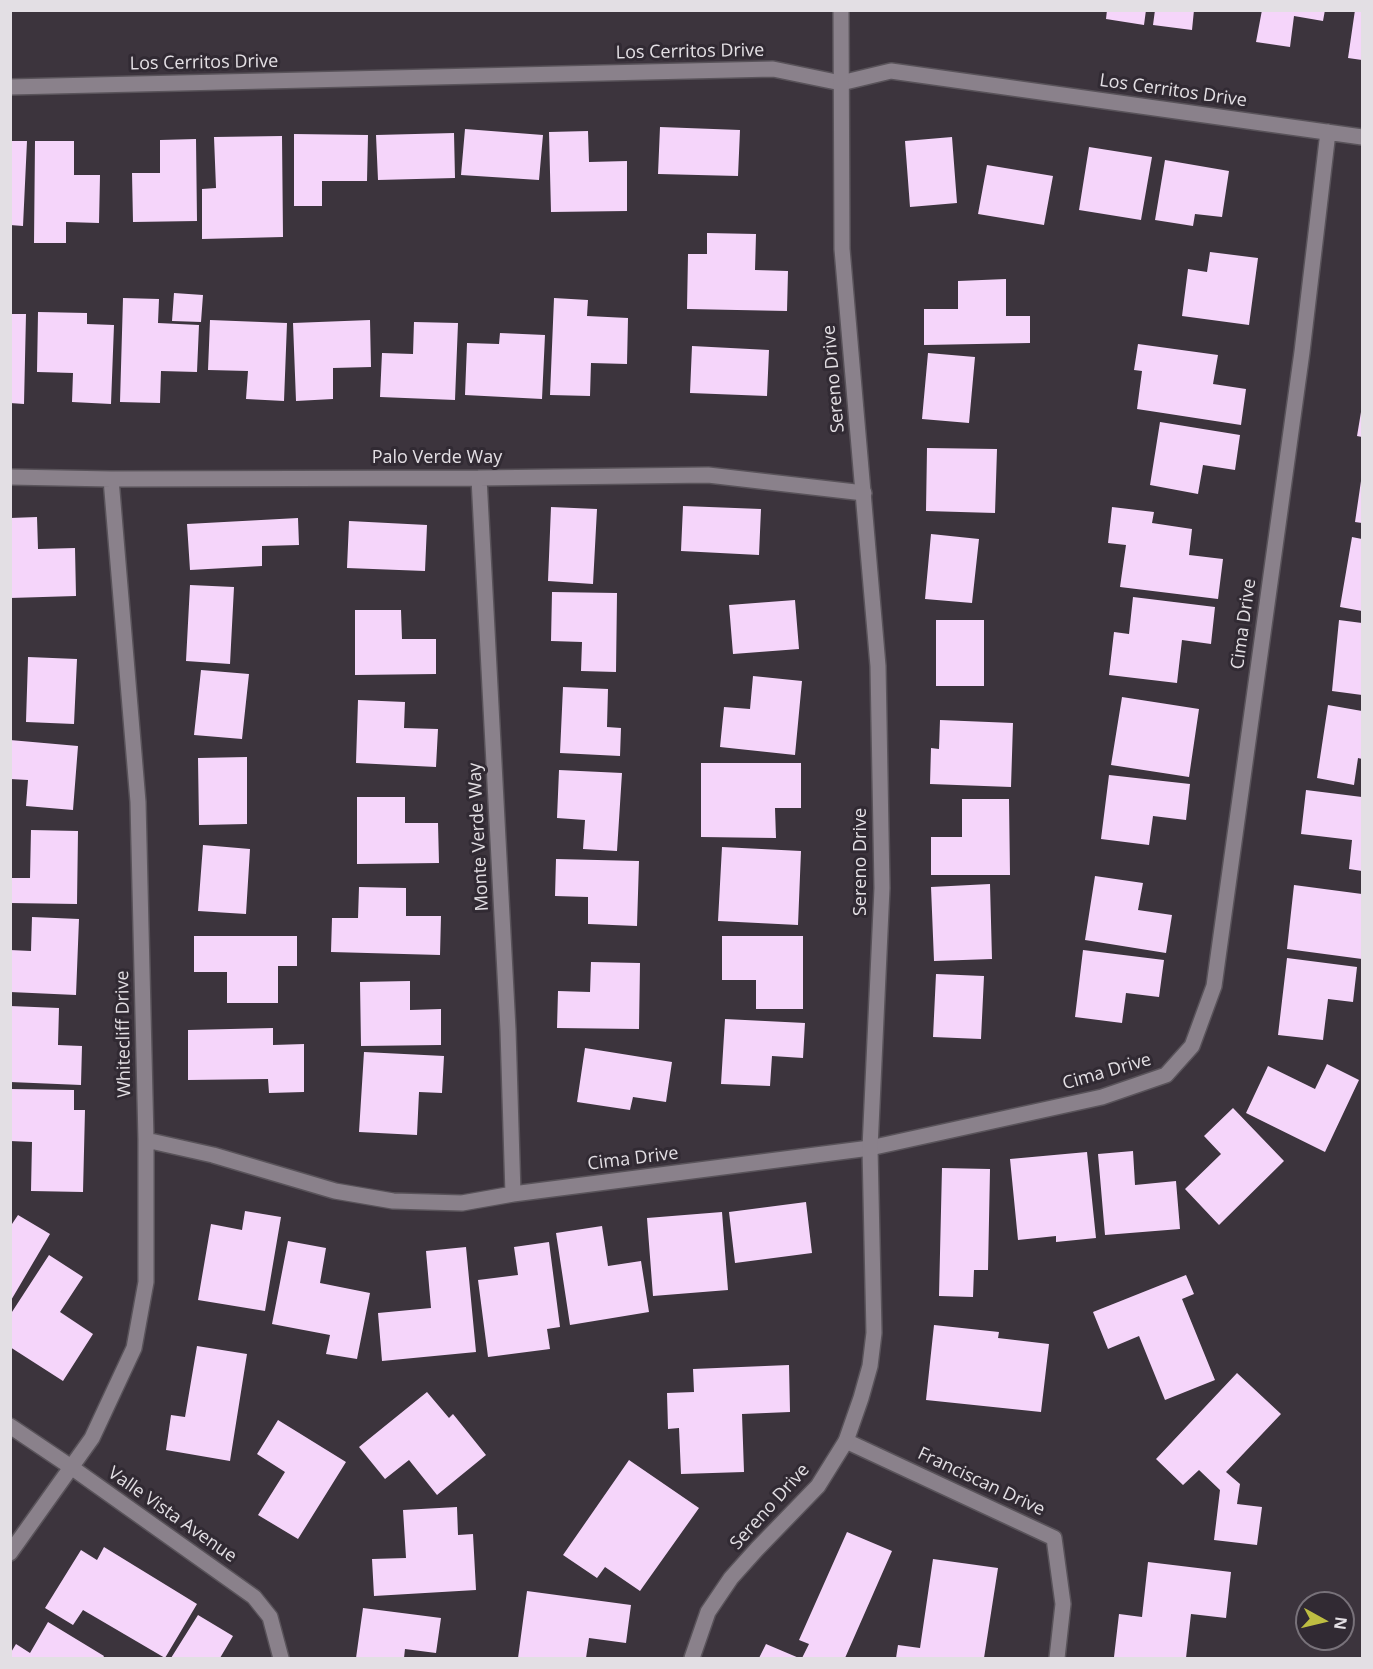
<!DOCTYPE html>
<style>
body{margin:0}
#map{position:relative;width:1373px;height:1669px;overflow:hidden;background:#3c343d;font-family:"Open Sans",sans-serif}
canvas{display:block}
.frame{position:absolute;inset:0;border:12px solid #e3dfe4;pointer-events:none}
.north{position:absolute;left:1295px;top:1591px;width:60px;height:60px;box-sizing:border-box;background:#312a33;border:2px solid #78727a;border-radius:50%;rotate:98deg;font-size:16px;font-weight:700;line-height:24px;text-align:center;color:#e3dfe4}
.north::after{content:'';display:block;margin:auto;width:21px;height:27px;background:#bebe42;clip-path:polygon(50% 0,100% 100%,50% 72%,0 100%)}
</style>
<div id="map">
<canvas width="1373" height="1669"></canvas>
<div class="frame"></div>
<div class="north">N</div>
</div>
<script>
const context = document.querySelector('canvas').getContext('2d');
context.lineJoin = 'round';
function fillPath(path, color) {
  context.fillStyle = color;
  context.fill(path, 'evenodd');
}
function toPath(rows) {
  const path = new Path2D();
  for (const r of rows) {
    path.moveTo(r[0], r[1]);
    for (let i = 2; i < r.length; i += 2) path.lineTo(r[i], r[i + 1]);
  }
  return path;
}
function stroke(path, color, width, dash) {
  context.strokeStyle = color;
  context.lineWidth = width;
  context.lineCap = dash ? 'butt' : 'round';
  context.setLineDash(dash || []);
  context.stroke(path);
}
function label(font, color, halo, rows, align = 'center') {
  context.font = font + ' "Open Sans",sans-serif';
  context.lineWidth = 6;
  context.setLineDash([]);
  context.textBaseline = 'middle';
  context.strokeStyle = halo;
  context.fillStyle = color;
  for (const [text, x, y, turn = 0] of rows) {
    context.save();
    context.translate(x, y);
    context.rotate((+turn || 0) * Math.PI / 180);
    context.textAlign = isNaN(turn) ? turn : align;
    if (halo) context.strokeText(text, 0, 0);
    context.fillText(text, 0, 0);
    context.restore();
  }
}
fillPath(toPath([
 [1107,10,1146,10,1144,25,1106,19],
 [1155,10,1194,10,1192,30,1153,25],
 [1262,10,1325,10,1323,21,1294,16,1290,47,1256,42],
 [1355,10,1362,10,1362,60,1348,58],
 [660,127,740,130,738,176,658,174],
 [465,129,543,135,539,180,461,175],
 [588,131,589,162,627,161,627,211,551,212,549,132],
 [454,133,455,178,378,180,376,135],
 [294,134,368,135,367,181,322,181,322,206,294,206],
 [282,136,283,237,202,239,202,189,216,188,214,137],
 [952,137,957,203,910,207,905,141],
 [196,139,197,221,133,222,132,173,160,173,160,140],
 [10,141,27,141,23,226,10,225],
 [35,141,74,141,74,175,100,175,99,223,66,222,66,243,34,243],
 [1089,147,1152,157,1141,220,1079,210],
 [1165,160,1229,171,1222,217,1195,214,1193,226,1155,220],
 [987,165,1053,176,1044,225,978,214],
 [707,233,756,234,755,270,788,271,787,311,687,309,688,254,707,254],
 [1210,252,1258,258,1249,325,1182,316,1188,269,1207,272],
 [1006,279,1006,316,1030,316,1030,343,924,345,924,309,958,309,958,281],
 [174,293,203,295,201,322,172,321],
 [123,298,159,299,158,323,199,325,197,372,161,371,160,403,120,402],
 [554,298,588,300,587,316,628,318,627,364,591,363,590,396,550,395],
 [38,312,87,313,87,324,114,325,111,404,72,402,73,373,37,372],
 [10,314,26,314,24,404,10,403],
 [210,320,287,323,284,401,246,399,248,371,208,370],
 [370,320,371,367,333,368,333,399,296,401,293,323],
 [414,322,458,323,455,400,380,397,382,353,413,354],
 [500,333,545,335,542,399,465,395,467,343,499,344],
 [1138,344,1218,355,1213,384,1246,389,1241,425,1137,409,1142,371,1134,370],
 [692,346,769,350,767,396,690,393],
 [928,353,975,357,969,423,922,419],
 [1361,412,1362,412,1362,437,1357,436],
 [1160,422,1240,435,1235,470,1203,465,1198,494,1150,485],
 [927,448,997,449,995,513,926,511],
 [1361,481,1362,481,1362,523,1355,522],
 [683,506,761,509,759,555,681,551],
 [551,507,597,509,593,584,548,581],
 [1112,507,1154,512,1152,523,1192,529,1189,555,1223,559,1218,599,1120,587,1126,545,1108,543],
 [37,517,38,549,75,548,76,596,10,598,10,518],
 [298,518,299,545,262,546,262,566,190,570,187,524],
 [349,521,427,525,425,571,347,568],
 [931,534,979,539,972,603,925,599],
 [1352,537,1362,539,1362,611,1340,607],
 [190,585,234,587,230,664,186,661],
 [552,592,617,593,616,672,581,671,582,642,551,641],
 [1133,597,1215,607,1211,644,1182,640,1177,683,1109,675,1114,632,1129,634],
 [795,600,799,649,733,654,729,605],
 [355,610,401,610,402,639,436,639,436,674,355,675],
 [936,620,984,620,984,686,936,686],
 [1339,620,1362,623,1362,695,1332,691],
 [28,657,77,659,74,724,26,722],
 [201,670,249,674,242,739,194,735],
 [753,676,802,681,795,755,720,747,724,707,750,709],
 [563,687,608,689,607,727,621,728,620,756,560,753],
 [1122,697,1199,709,1189,777,1111,765],
 [358,700,405,702,404,728,438,729,436,767,356,763],
 [1328,705,1362,711,1362,759,1358,758,1354,785,1317,778],
 [940,720,1013,723,1011,787,930,784,931,748,939,749],
 [10,740,78,746,73,810,26,806,28,780,10,779],
 [247,757,247,824,199,825,198,758],
 [701,763,801,763,801,808,775,808,776,838,701,837],
 [559,770,622,773,617,851,583,849,585,820,557,818],
 [1109,775,1190,784,1186,820,1153,816,1149,845,1101,839],
 [1306,790,1362,797,1362,871,1349,869,1352,840,1301,834],
 [357,797,405,797,405,823,438,823,439,863,357,864],
 [962,799,1009,799,1010,875,931,875,931,837,962,837],
 [31,830,78,831,77,904,10,903,10,878,30,878],
 [203,845,250,849,246,914,198,911],
 [722,847,801,851,798,925,718,921],
 [556,859,639,861,637,926,588,924,588,897,555,896],
 [1095,876,1143,883,1138,910,1172,915,1166,953,1085,940],
 [990,884,992,959,934,961,931,887],
 [1294,885,1362,894,1362,959,1287,949],
 [359,887,406,888,406,916,441,916,440,955,331,952,332,918,358,918],
 [32,917,79,919,76,995,10,992,10,950,31,951],
 [194,936,297,936,297,966,278,966,278,1003,227,1003,227,972,194,972],
 [722,936,803,936,803,1009,756,1009,756,980,722,980],
 [1083,950,1164,960,1159,997,1126,993,1122,1023,1075,1017],
 [1287,958,1357,967,1353,1002,1328,999,1323,1040,1278,1035],
 [591,962,640,963,639,1029,557,1028,558,991,590,992],
 [936,974,984,976,981,1039,933,1037],
 [410,981,410,1010,441,1009,441,1045,361,1046,360,982],
 [10,1006,59,1008,58,1045,82,1046,81,1085,10,1082],
 [725,1019,805,1023,803,1058,772,1056,770,1086,721,1084],
 [273,1028,273,1045,304,1044,304,1092,269,1093,268,1079,188,1080,188,1030],
 [585,1048,672,1062,666,1102,633,1097,630,1110,577,1102],
 [364,1052,444,1056,442,1093,419,1092,417,1135,359,1132],
 [1327,1064,1359,1080,1325,1152,1246,1113,1268,1066,1315,1089],
 [10,1089,74,1090,74,1110,85,1110,83,1192,31,1191,32,1142,10,1141],
 [1233,1108,1284,1161,1219,1225,1185,1189,1221,1154,1204,1136],
 [1133,1151,1135,1185,1176,1181,1180,1229,1105,1235,1098,1154],
 [1087,1152,1096,1238,1056,1242,1056,1236,1018,1240,1010,1159],
 [942,1168,990,1169,988,1270,974,1270,973,1297,939,1296],
 [806,1202,812,1253,735,1263,729,1212],
 [245,1211,281,1217,265,1311,198,1300,211,1224,242,1230],
 [722,1212,728,1290,653,1296,647,1218],
 [18,1215,50,1234,10,1302,10,1227],
 [602,1226,608,1266,641,1261,649,1312,570,1325,556,1233],
 [288,1241,326,1248,320,1283,370,1293,357,1359,326,1354,330,1335,272,1324],
 [549,1242,560,1327,547,1329,550,1349,488,1357,478,1280,518,1275,514,1247],
 [466,1247,476,1352,382,1361,378,1313,431,1308,426,1251],
 [49,1255,83,1277,60,1312,93,1334,63,1381,10,1347,10,1315],
 [1186,1275,1194,1294,1182,1299,1215,1380,1165,1400,1139,1336,1108,1349,1093,1312],
 [934,1325,999,1332,998,1338,1049,1344,1041,1412,926,1400],
 [197,1346,247,1354,230,1461,166,1450,171,1415,185,1417],
 [789,1365,790,1412,742,1414,744,1472,681,1474,679,1428,668,1429,667,1393,694,1392,693,1369],
 [1237,1373,1281,1414,1226,1472,1240,1484,1237,1504,1262,1507,1257,1545,1214,1540,1220,1490,1199,1470,1183,1485,1156,1459],
 [427,1392,449,1418,453,1414,486,1455,437,1495,409,1460,385,1479,359,1447],
 [278,1420,346,1462,298,1539,258,1515,285,1472,257,1454],
 [629,1460,699,1508,640,1591,605,1567,597,1578,563,1555],
 [457,1507,458,1535,473,1534,476,1590,374,1596,372,1559,406,1558,403,1510],
 [847,1532,892,1551,845,1658,802,1658,809,1644,799,1640],
 [104,1547,197,1604,165,1658,83,1610,73,1625,45,1608,81,1550,97,1560],
 [933,1559,998,1568,984,1658,896,1658,898,1645,920,1648],
 [1148,1562,1231,1572,1226,1618,1191,1614,1186,1658,1129,1658,1114,1657,1119,1614,1142,1617],
 [527,1591,631,1605,626,1643,589,1638,586,1658,518,1658],
 [363,1608,441,1618,436,1653,405,1649,404,1658,356,1658],
 [198,1615,233,1636,220,1658,171,1658],
 [48,1622,104,1656,103,1658,10,1658,10,1654,16,1644,30,1653],
 [766,1644,799,1658,759,1658]
]), '#f5d5fa');
const street = toPath([
 [10,87,773,69,841,83,891,71,1362,137],
 [10,477,111,479,479,478,708,475,864,493],
 [479,478,508,1030,513,1194],
 [146,1140,213,1155,335,1191,393,1201,462,1203,513,1194,870,1148,1102,1097,1166,1075,1192,1046,1214,986,1302,352,1328,132],
 [10,1426,71,1467,254,1597,270,1617,281,1658],
 [846,1441,1054,1538,1063,1604,1057,1658],
 [10,1553,92,1438,134,1348,146,1282,146,1140,138,802,111,479]
]);
const secondary = toPath([
 [692,1658,708,1612,731,1578,757,1549,818,1486,846,1441,861,1398,870,1366,874,1333,870,1148,882,888,878,666,842,249,841,10]
]);
stroke(street, '#59535a', 18);
stroke(secondary, '#59535a', 18);
stroke(street, '#8a818b', 15);
stroke(secondary, '#8a818b', 15);
label('18px', '#e3dfe4', '#312a33', [
 ["Los Cerritos Drive",690,52,-1],
 ["Los Cerritos Drive",204,63,-1],
 ["Los Cerritos Drive",1173,91,8],
 ["Sereno Drive",834,379,-95],
 ["Palo Verde Way",437,458],
 ["Cima Drive",1244,624,-82],
 ["Monte Verde Way",479,837,-93],
 ["Sereno Drive",861,862,-90],
 ["Whitecliff Drive",124,1034,-91],
 ["Cima Drive",1107,1072,-16],
 ["Cima Drive",633,1159,-7],
 ["Franciscan Drive",981,1482,25],
 ["Sereno Drive",770,1507,-48],
 ["Valle Vista Avenue",172,1515,35]
]);
</script>
